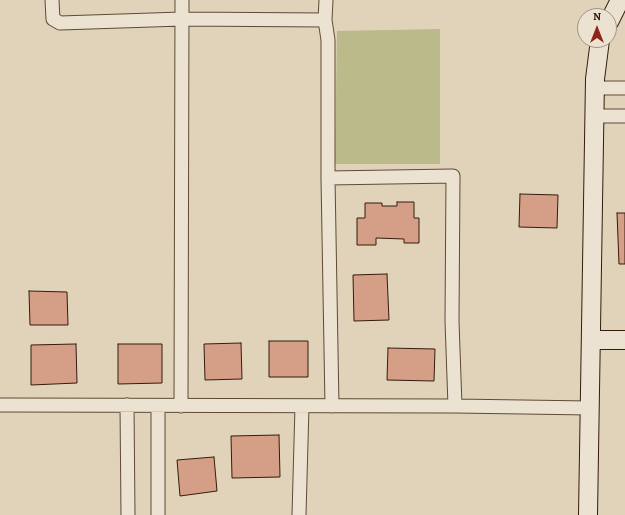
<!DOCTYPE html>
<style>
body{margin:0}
#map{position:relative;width:625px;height:515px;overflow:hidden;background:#e0d3ba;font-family:Alegreya,serif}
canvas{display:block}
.north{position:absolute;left:577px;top:8px;width:40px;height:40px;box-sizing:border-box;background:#ebe2d2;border:1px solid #a29382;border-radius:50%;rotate:0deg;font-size:11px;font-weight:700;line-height:16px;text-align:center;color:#341c0b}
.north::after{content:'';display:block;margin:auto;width:14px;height:18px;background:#8f2418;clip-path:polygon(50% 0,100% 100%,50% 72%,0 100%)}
</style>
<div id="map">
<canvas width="625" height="515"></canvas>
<div class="north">N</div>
</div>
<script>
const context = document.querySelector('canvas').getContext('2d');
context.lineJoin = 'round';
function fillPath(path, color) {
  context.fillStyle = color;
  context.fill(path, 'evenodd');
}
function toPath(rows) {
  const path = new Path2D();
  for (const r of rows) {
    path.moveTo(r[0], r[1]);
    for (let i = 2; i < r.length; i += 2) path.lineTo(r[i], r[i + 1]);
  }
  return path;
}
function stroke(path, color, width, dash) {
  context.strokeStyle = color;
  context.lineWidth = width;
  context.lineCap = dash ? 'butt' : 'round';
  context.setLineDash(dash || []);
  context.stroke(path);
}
fillPath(toPath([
 [440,29,440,164,335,164,337,31]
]), '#baba8b');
const building = toPath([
 [520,194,558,195,557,228,519,227,520,194],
 [397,202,414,202,414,218,419,218,419,243,404,243,404,239,376,238,376,245,357,245,357,218,365,218,365,203,382,203,382,206,397,206,397,202],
 [617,213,625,213,625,264,619,264,617,213],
 [387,274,389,320,354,321,353,275,387,274],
 [29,291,67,292,68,325,30,325,29,291],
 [269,341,308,341,308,377,269,377,269,341],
 [241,343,242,379,205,380,204,344,241,343],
 [76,344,77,383,31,385,31,345,76,344],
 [118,344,162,344,162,383,118,384,118,344],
 [388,348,435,349,434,381,387,380,388,348],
 [279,435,280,477,232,478,231,436,279,435],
 [214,457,217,491,180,496,177,460,214,457]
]);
fillPath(building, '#d59e86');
stroke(building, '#341c0b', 1);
const street = toPath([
 [52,0,53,19,60,23,182,19,325,20],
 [326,0,325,20,328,40,328,178,332,406],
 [595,88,625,88],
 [595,116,625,116],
 [328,178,453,176,452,321,455,406],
 [0,405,455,406,590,408],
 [127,405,128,515],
 [181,406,182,0],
 [158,515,158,406],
 [299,515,302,406]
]);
const secondary = toPath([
 [609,22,620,0],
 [591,340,625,340],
 [588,515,595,79,600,40]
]);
stroke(street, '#5f4a37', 15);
stroke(secondary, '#341c0b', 20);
stroke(street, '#ebe2d2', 13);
stroke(secondary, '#ebe2d2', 18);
</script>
